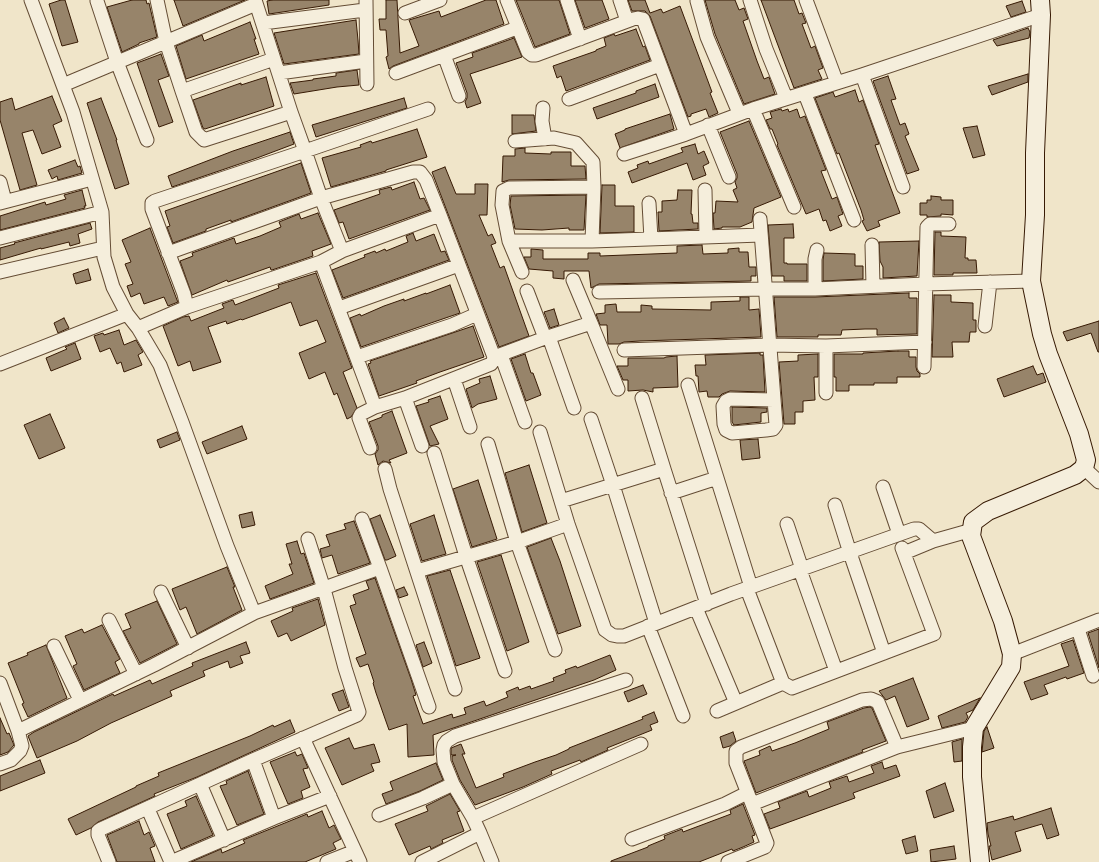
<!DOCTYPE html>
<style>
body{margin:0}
canvas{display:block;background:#f0e5c9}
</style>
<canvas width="1099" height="862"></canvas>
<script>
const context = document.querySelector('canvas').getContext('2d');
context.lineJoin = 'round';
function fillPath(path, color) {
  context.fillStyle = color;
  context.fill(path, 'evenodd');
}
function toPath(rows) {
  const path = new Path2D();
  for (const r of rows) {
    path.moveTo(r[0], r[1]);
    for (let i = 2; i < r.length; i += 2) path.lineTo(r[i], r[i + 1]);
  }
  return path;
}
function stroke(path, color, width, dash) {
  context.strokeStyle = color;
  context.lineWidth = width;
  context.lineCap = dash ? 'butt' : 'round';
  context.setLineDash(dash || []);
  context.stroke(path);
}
const building = toPath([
 [61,0,65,0,78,42,62,46,49,4,61,0],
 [132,0,146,0,147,4,149,3,157,37,139,43,139,44,122,52,107,7,132,0],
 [174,0,245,0,183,26,174,0],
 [272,0,329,0,329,5,269,14,267,1,272,0],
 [386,0,397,0,400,53,419,46,409,20,439,11,441,17,486,0,496,0,504,24,393,66,389,69,386,57,388,56,386,30,380,30,379,19,386,19,386,0],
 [516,0,559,0,570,34,535,47,516,0],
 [575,0,602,0,609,19,585,28,575,0],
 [628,0,645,0,650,13,661,9,663,13,680,6,712,92,710,93,718,113,709,117,706,109,691,114,691,116,688,117,650,16,645,11,632,11,628,0],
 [705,0,735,0,739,10,744,8,748,19,743,21,757,61,764,79,769,77,775,94,744,104,715,34,705,0],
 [761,0,794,0,799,14,802,13,806,23,802,24,811,48,815,46,823,68,818,70,822,79,794,88,761,0],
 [1022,1,1026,12,1011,17,1006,6,1022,1],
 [356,20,358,40,359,54,284,64,274,33,356,20],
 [250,22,256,39,254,39,259,54,186,79,176,46,202,35,204,41,250,22],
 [1028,28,1030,32,1029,38,997,46,993,40,1028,28],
 [636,29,643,47,645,46,650,60,566,91,561,76,557,78,553,66,596,51,596,50,606,46,604,38,614,34,615,36,636,29],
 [514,38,522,57,470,74,481,103,467,108,465,102,467,98,467,93,456,63,473,57,472,53,514,38],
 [161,54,169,76,158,80,173,122,159,127,137,63,161,54],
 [357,70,359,85,337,87,294,94,290,83,313,80,313,79,336,76,336,73,357,70],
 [1028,74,1028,82,992,95,988,86,1028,74],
 [888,76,896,99,891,100,900,125,905,123,909,134,905,136,919,170,907,174,873,81,888,76],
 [266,77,274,106,205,129,203,128,193,100,241,83,241,85,266,77],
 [655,84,659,97,597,119,593,108,636,93,636,91,655,84],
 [855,90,859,102,863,100,879,144,875,145,880,159,900,213,878,221,880,226,867,231,862,221,864,220,861,210,839,153,837,154,815,98,833,92,835,97,855,90],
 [52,96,62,121,53,125,61,147,42,154,33,130,22,133,37,185,20,190,0,120,0,102,12,98,15,110,52,96],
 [101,98,117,140,116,140,129,184,115,189,87,103,101,98],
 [404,98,407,108,316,137,312,125,404,98],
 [781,109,782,111,788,109,789,112,797,109,800,118,805,116,826,170,821,171,832,199,837,197,843,214,838,216,842,226,830,231,826,220,823,221,819,209,806,214,777,145,778,144,772,129,770,129,766,120,772,118,770,112,781,109],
 [670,114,674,129,620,148,615,134,625,130,625,129,670,114],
 [512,115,534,115,536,131,512,134,512,115],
 [749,121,781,197,754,208,752,222,740,227,722,227,722,228,714,229,713,213,715,213,716,201,738,202,733,190,737,188,735,182,737,178,737,174,720,132,749,121],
 [977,126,985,155,973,158,963,128,977,126],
 [417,129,427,157,386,170,386,171,331,187,322,158,361,147,360,145,371,141,372,143,417,129],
 [290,132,294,144,257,158,172,187,168,176,233,151,290,132],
 [695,144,698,154,704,151,709,163,703,166,706,175,693,180,687,163,632,183,628,172,638,168,637,165,648,161,649,164,683,152,681,148,695,144],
 [525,148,525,153,551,154,551,152,571,152,571,166,585,166,586,179,509,180,502,182,503,156,515,156,515,149,525,148],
 [75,160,78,167,80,166,82,173,58,180,57,176,52,179,48,170,75,160],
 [301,163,311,193,231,222,231,220,206,229,206,231,173,243,167,227,170,226,165,211,301,163],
 [445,167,456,194,475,194,475,184,488,184,487,215,479,215,488,236,492,234,496,243,491,245,500,268,504,266,529,336,499,347,432,172,445,167],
 [414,182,420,199,424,198,430,210,349,239,343,222,339,223,334,210,380,194,379,190,391,187,392,190,414,182],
 [602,185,615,185,615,206,634,206,634,232,600,233,602,185],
 [82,190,86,206,84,206,85,208,0,230,0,216,45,202,46,205,66,199,64,195,82,190],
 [678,190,692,190,691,214,692,214,693,223,698,223,698,229,659,231,658,212,662,212,662,201,677,200,678,190],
 [586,195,584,230,569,230,569,228,542,230,515,229,510,205,511,196,586,195],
 [931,196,941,197,941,200,953,200,953,215,941,214,941,216,927,217,927,215,920,215,920,203,927,203,927,200,931,200,931,196],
 [318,213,331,244,312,251,313,256,272,270,271,270,270,267,228,282,227,280,192,295,180,261,193,256,192,253,234,238,236,244,260,236,281,227,279,222,299,214,301,219,318,213],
 [90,223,92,229,78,234,80,243,70,246,69,242,41,249,41,248,0,260,0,248,15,244,14,243,90,223],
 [793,224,794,238,784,238,784,263,787,263,787,264,807,264,807,281,784,281,784,276,772,276,768,225,793,224],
 [150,228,177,300,178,302,168,306,164,297,144,304,140,293,131,297,127,286,133,284,125,264,131,262,122,240,150,228],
 [935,232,941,232,941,236,966,237,965,258,968,258,968,260,976,260,977,273,953,273,953,275,934,275,935,232],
 [413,233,416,241,434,234,441,252,445,251,449,260,343,298,332,270,365,257,364,255,375,251,376,253,385,249,386,251,408,242,406,236,413,233],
 [919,241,917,276,883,278,883,267,880,261,879,242,919,241],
 [702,245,703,254,728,253,728,249,739,248,739,252,748,252,749,267,756,267,756,276,751,276,751,281,599,284,591,288,589,271,564,271,564,279,553,278,553,271,529,269,524,257,531,257,531,249,543,250,543,259,588,259,588,253,600,253,600,256,677,253,677,246,702,245],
 [824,253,855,254,855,266,863,266,863,279,823,281,823,260,824,253],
 [88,269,91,280,76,284,73,274,88,269],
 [316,273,352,368,343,372,357,408,351,417,347,419,337,393,334,395,325,372,309,379,299,353,326,342,317,320,300,326,291,302,242,320,241,319,227,324,226,321,208,327,221,362,193,371,190,361,178,366,163,326,183,317,189,316,191,321,224,308,222,304,233,300,235,305,279,288,278,285,316,273],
 [450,285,460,313,361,347,350,318,360,314,361,316,384,306,404,299,404,301,426,293,426,294,450,285],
 [909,293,909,298,917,298,917,334,877,335,877,329,865,329,842,330,841,335,818,335,818,337,777,337,774,297,815,297,909,293],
 [934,295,951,295,951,302,973,303,973,320,976,320,976,332,970,332,969,342,952,342,953,357,932,357,934,295],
 [740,297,749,297,749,310,759,309,761,337,640,341,624,342,619,344,608,344,607,325,600,325,596,314,605,313,605,305,616,304,617,312,641,312,641,305,652,306,652,309,711,310,711,302,740,301,740,297],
 [554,309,559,325,550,328,544,312,554,309],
 [64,318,69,328,58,333,54,323,64,318],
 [1099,321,1099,352,1098,352,1091,333,1067,341,1063,332,1099,321],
 [473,326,484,357,440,372,416,381,417,383,379,396,368,364,371,363,370,361,473,326],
 [119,330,124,345,136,340,143,352,138,355,142,365,124,372,121,362,117,364,110,348,100,352,94,336,103,333,104,335,119,330],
 [75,343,81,359,51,371,46,358,67,349,65,347,75,343],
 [898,351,909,351,909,357,916,357,916,367,917,371,920,374,920,377,897,377,897,383,874,383,874,385,849,385,849,391,836,391,836,377,834,377,834,354,863,354,863,353,898,351],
 [760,353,760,355,763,355,765,392,730,391,722,394,719,397,708,397,707,391,699,392,698,376,696,376,695,365,706,365,705,355,760,353],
 [525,354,531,373,533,373,541,395,526,401,511,359,525,354],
 [818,354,818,377,814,377,815,400,803,401,803,412,795,412,795,424,784,424,779,362,798,361,798,355,818,354],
 [677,356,678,387,653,388,653,392,643,390,628,391,628,380,623,380,617,366,628,366,628,358,664,358,666,357,677,356],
 [1033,366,1037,375,1043,373,1046,382,1004,397,997,379,1033,366],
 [490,376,497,399,478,404,472,408,466,389,480,383,479,379,490,376],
 [440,396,448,419,430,426,439,444,430,446,416,406,429,402,428,400,440,396],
 [732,407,767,408,767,412,761,413,761,422,734,425,732,422,732,407],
 [392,411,407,453,389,460,391,463,383,461,378,465,375,454,378,450,378,446,369,422,382,417,382,415,392,411],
 [50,414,65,448,39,459,24,425,50,414],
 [242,426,247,439,207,454,202,442,242,426],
 [177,432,180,440,160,448,157,440,177,432],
 [758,439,760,458,742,460,740,440,758,439],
 [529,465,547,523,522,532,505,473,529,465],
 [478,480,497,539,472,547,453,489,478,480],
 [252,512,255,525,242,528,239,515,252,512],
 [380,515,396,556,387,560,385,560,370,519,380,515],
 [434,515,446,554,422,561,410,524,434,515],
 [354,521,370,563,338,574,332,555,322,558,320,549,330,546,326,535,346,529,344,524,354,521],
 [551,538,560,561,581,626,558,634,527,547,551,538],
 [297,541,301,554,304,553,314,583,270,599,265,586,293,574,289,564,292,564,286,544,297,541],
 [501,555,529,642,507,651,477,562,501,555],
 [227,567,235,587,233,587,242,610,197,634,186,607,180,610,172,589,227,567],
 [450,570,480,658,456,666,427,576,450,570],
 [375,578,411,679,416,695,413,696,423,724,452,714,453,718,466,714,464,708,484,701,486,706,508,697,506,692,518,687,519,690,530,686,531,689,554,681,553,678,566,673,565,670,576,666,577,668,610,655,616,670,594,680,433,735,434,755,408,757,407,724,389,730,376,693,373,683,374,682,368,664,360,667,356,658,366,654,350,606,356,604,353,595,369,589,366,581,375,578],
 [404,587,408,595,399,598,396,590,404,587],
 [318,599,325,625,291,641,287,633,278,637,271,621,293,611,292,608,318,599],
 [157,601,177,644,140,663,123,631,131,628,125,614,157,601],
 [102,625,120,659,115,662,120,673,84,690,73,666,77,664,65,636,82,629,84,633,102,625],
 [1099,629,1099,668,1088,633,1099,629],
 [1073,640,1084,673,1067,679,1066,677,1044,685,1048,694,1031,700,1024,682,1069,666,1061,644,1073,640],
 [246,642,250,653,240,656,243,663,230,668,228,661,203,671,205,676,170,691,172,696,111,723,77,741,37,758,28,736,34,732,113,694,114,696,150,680,152,684,193,666,192,663,246,642],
 [424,642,432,663,423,667,416,645,424,642],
 [46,645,67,698,28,717,22,704,24,703,8,663,28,655,27,653,46,645],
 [913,678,929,719,907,727,895,696,886,700,879,691,913,678],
 [643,685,647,694,628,702,624,692,643,685],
 [343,690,349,707,339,711,332,694,343,690],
 [980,698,973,710,966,713,968,717,965,722,942,728,938,716,980,698],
 [870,707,872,708,886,741,862,750,863,752,756,793,744,761,760,755,759,751,770,746,772,751,795,743,829,729,827,722,864,708,870,707],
 [654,712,658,722,650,725,652,730,607,748,608,750,581,762,580,760,551,771,552,774,523,787,475,805,460,780,452,760,452,756,456,755,451,755,451,748,461,744,465,754,462,754,476,788,504,777,503,774,535,762,556,755,569,749,569,748,643,719,642,717,654,712],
 [0,718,7,734,9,733,14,745,8,752,0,755,0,718],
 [290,720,295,732,197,777,154,794,155,796,98,822,91,828,76,835,68,819,136,787,136,786,159,776,158,773,250,736,273,725,274,727,290,720],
 [987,727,994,748,982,752,984,731,987,727],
 [733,732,736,741,730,746,723,748,720,737,733,732],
 [349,738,354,749,374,744,380,762,371,764,374,771,342,785,325,748,349,738],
 [962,739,962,761,954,762,952,742,962,739],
 [295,752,297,756,302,754,308,768,303,769,310,787,301,791,303,798,288,804,270,762,295,752],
 [40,760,45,773,0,791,0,776,40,760],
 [882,762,884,769,896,765,900,776,853,793,855,798,770,829,764,814,780,808,778,802,807,791,809,797,831,788,829,782,847,776,849,782,874,773,871,766,882,762],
 [436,763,443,780,420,791,386,804,382,794,393,790,390,782,436,763],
 [248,771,264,814,237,825,220,786,227,784,226,781,248,771],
 [945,783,954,811,934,818,926,791,945,783],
 [450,794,460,811,457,812,464,831,442,840,443,843,431,849,430,846,409,855,395,824,428,811,426,806,450,794],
 [196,796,213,835,181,849,167,814,187,806,185,801,196,796],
 [743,804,755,835,752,836,754,842,743,847,733,851,732,849,699,862,611,862,611,861,648,847,648,846,665,839,664,836,682,829,683,832,731,814,730,810,743,804],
 [1051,808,1059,835,1047,839,1042,824,1015,832,1021,851,992,860,989,846,991,846,988,834,987,823,1013,816,1014,820,1051,808],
 [322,811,329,828,334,825,341,839,333,843,336,849,305,862,191,862,221,849,222,853,245,843,243,840,307,814,308,817,322,811],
 [139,821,144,835,149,832,155,846,150,848,155,862,117,862,107,835,139,821],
 [915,836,918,851,906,854,902,840,915,836],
 [954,846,956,859,931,862,930,850,954,846]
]);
fillPath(building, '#97846a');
stroke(building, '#371a04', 1);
const street = toPath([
 [157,0,166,42,182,91,196,132,204,140,291,112],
 [255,0,291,112,305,151,321,198,342,251,321,262,187,307,184,294,152,209,152,203,155,201,305,151,428,109],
 [366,0,367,84],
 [507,0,528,52,532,55,536,55,633,19,638,18,643,19,686,134],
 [567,0,580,39],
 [620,0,627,21],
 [750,0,766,49,786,98],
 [806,0,837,83],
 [97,1,117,62,147,140],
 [697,1,707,37,739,113],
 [405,13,440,0],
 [263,23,365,10],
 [444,55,459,96],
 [279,73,366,61],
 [396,73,517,28],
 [862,75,903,187],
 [63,85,256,4],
 [182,91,274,59],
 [805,94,854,220],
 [569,99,660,65],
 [543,108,542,121,545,139],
 [753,109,794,207],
 [708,125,729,177],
 [515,141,554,138,576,143,593,162,594,187,592,241],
 [624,154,686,134,753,109,862,75,1041,15],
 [0,182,5,201],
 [705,190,706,237],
 [0,203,92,179],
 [649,203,651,239],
 [760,219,776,425,773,429,766,430,732,433,726,430,724,424,723,406,726,401,730,399,774,400],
 [0,238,102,212],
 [509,241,592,241,761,235],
 [872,245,873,286],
 [342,251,440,215],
 [168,253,321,198,413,172,420,172,426,180,440,215,494,357,493,361,491,364,405,398,375,407],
 [321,262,375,407,361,414,359,418,370,448],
 [0,272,103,248],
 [522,272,509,241,502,205,503,191,509,188,594,187],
 [573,280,591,323],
 [815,289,815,259,817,250],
 [527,291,545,338,591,323,618,389],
 [599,292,766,289,815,289,925,284,1031,281],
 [339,308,459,265],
 [985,326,990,282],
 [138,328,187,307],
 [549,337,574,408],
 [826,346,826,393],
 [624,350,770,345,826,346,925,342],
 [501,355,525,422],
 [357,357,452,325,477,314],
 [494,357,545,338],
 [0,364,127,314],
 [924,367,927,227,930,224,949,224],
 [454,379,470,427],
 [688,385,751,587],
 [405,398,422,446],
 [642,398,664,469],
 [591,419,613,485,656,623],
 [540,432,568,524,605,630,612,635,617,636,624,636,731,594,914,529,919,529,933,541,972,530],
 [488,444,517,542,555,650],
 [434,453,466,556,505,671],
 [1084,468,1099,482],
 [385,469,390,489,455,689],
 [883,487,899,534],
 [671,493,717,478],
 [561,501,664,469,707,604],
 [835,505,850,553,884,653],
 [787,524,802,569],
 [904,553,933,541],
 [380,568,429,707],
 [800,570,836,671],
 [417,571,517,542,568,524],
 [747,589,783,683,792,688,934,634,902,548],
 [161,592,188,648],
 [696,608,736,703],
 [254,613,380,568,362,519],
 [109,620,136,674],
 [648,626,683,716],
 [1078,629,1093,676],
 [54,646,80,700],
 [1012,654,1099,620],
 [0,683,18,731,154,665,254,613,227,546,182,422,160,365,138,328,127,314,113,287,104,257,102,212,73,112,31,0],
 [717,711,783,683],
 [303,738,360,862],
 [253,760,274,818],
 [0,764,11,760,20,751,22,746,18,731],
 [200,784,224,840],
 [752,804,736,763,736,751,741,747,862,700,871,699,878,702,897,747],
 [148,809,171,862],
 [379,815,423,798,453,784],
 [473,818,641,744],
 [480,833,473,818,453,784,444,762,443,750,444,745,447,741,455,736,626,680],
 [632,839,725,804,747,793],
 [109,862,98,835,98,831,101,829,253,760,357,715,359,712,345,668,324,589,308,539],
 [171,862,274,818,330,796],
 [327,862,355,851],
 [422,862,480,833,492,862],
 [728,862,765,847,767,843,752,804,897,747,974,728]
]);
const secondary = toPath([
 [980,862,972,777,972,747,974,728,1011,667,1012,654,1003,621,971,536,973,522,988,511,1075,475,1084,468,1086,460,1079,434,1048,354,1042,334,1031,281,1035,215,1035,153,1041,15,1040,0]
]);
stroke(street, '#654d35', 15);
stroke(secondary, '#371a04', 20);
stroke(street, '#f5eedc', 13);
stroke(secondary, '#f5eedc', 18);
</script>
